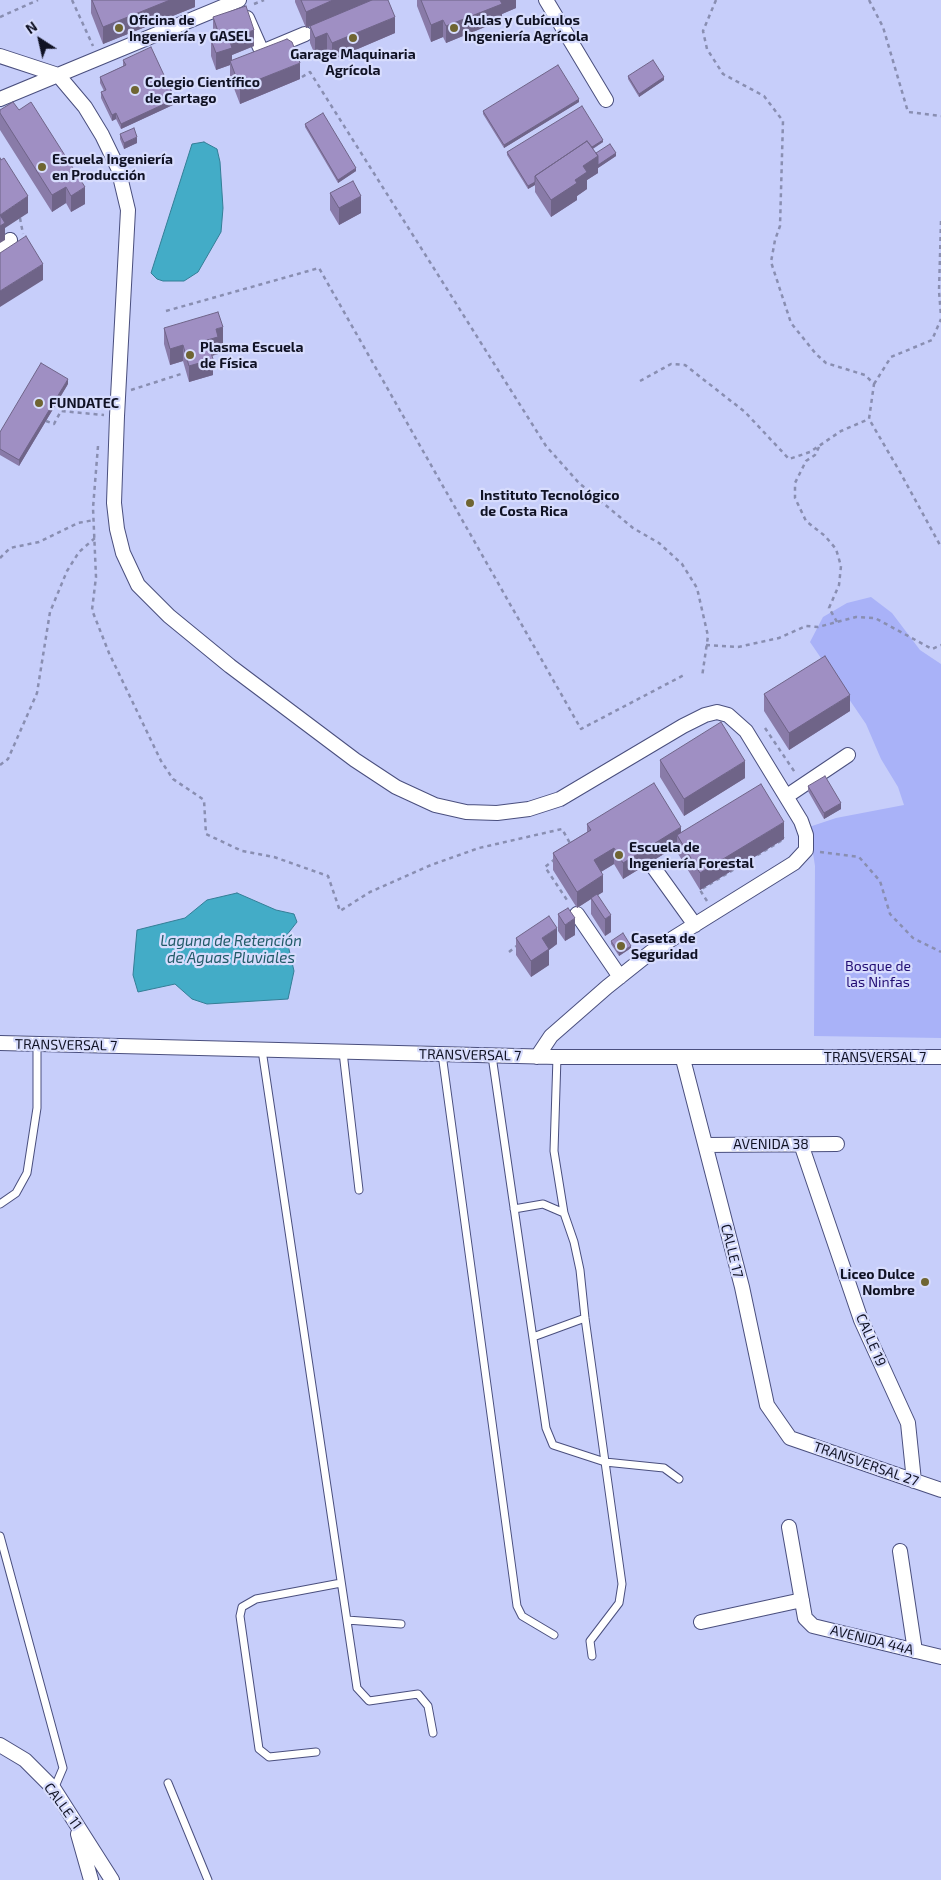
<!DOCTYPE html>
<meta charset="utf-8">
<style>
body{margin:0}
#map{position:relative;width:941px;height:1880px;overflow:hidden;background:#c7cefa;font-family:"Exo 2",sans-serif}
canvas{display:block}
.north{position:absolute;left:15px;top:15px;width:50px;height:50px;-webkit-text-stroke:4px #d7dcfd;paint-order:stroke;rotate:325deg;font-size:14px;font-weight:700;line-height:20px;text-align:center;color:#101224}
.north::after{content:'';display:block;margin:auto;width:18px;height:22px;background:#101224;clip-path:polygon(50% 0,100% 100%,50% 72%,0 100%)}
</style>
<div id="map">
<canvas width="941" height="1880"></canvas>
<div class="north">N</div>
</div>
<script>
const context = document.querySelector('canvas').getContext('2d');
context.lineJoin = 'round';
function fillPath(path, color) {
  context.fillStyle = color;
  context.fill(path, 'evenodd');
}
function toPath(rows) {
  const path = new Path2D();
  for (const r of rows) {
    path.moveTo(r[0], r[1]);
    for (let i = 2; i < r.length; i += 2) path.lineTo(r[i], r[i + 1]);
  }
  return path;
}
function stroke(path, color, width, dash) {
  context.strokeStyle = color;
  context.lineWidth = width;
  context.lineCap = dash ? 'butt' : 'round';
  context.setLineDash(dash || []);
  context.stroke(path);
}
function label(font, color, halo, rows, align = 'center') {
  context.font = font + ' "Exo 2",sans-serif';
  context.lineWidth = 4.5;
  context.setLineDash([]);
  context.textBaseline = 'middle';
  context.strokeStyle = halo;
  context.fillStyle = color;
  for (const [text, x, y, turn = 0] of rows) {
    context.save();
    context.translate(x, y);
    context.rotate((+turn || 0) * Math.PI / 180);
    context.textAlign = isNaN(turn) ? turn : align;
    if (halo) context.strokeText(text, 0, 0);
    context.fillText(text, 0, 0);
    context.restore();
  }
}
fillPath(toPath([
 [871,597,892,613,920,650,941,664,941,1038,814,1036,815,866,809,827,836,818,904,805,898,787,881,759,866,724,810,642,823,617,847,603]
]), '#a9b2f8');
const water = toPath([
 [204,142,217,149,220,162,223,208,221,232,198,272,184,281,163,281,157,279,151,273,192,144,204,142],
 [237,893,276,910,294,914,297,922,286,936,294,971,288,999,207,1004,192,999,175,984,138,992,133,975,137,930,185,918,207,900,237,893]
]);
fillPath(water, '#43acc7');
stroke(water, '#347e96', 1);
const lane = toPath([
 [262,1050,357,1688,369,1701,418,1694,428,1706,433,1733],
 [343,1052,359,1190],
 [442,1054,517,1606,522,1616,554,1635],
 [492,1056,546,1428,553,1445,605,1462,664,1468,679,1479],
 [557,1057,554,1151,564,1213,574,1242,580,1270,585,1318,622,1584,619,1603,590,1641,592,1656],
 [0,1204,16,1193,27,1173,37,1108,37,1044],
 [514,1209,543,1204,564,1213],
 [533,1337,585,1318],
 [0,1536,63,1768,54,1789],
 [347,1620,401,1624],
 [316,1752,269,1757,259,1749,240,1616,242,1607,256,1599,341,1583],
 [168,1783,208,1880]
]);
const street = toPath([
 [546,0,606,100],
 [247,18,262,52,305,34],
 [0,56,58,75,85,107,102,135,118,168,128,210,117,416,114,503,117,529,123,553,138,585,169,616,230,666,355,760,396,787,435,805,466,812,497,813,529,809,560,799,683,726,705,715,717,712,728,715,746,731,801,821,806,835,806,850,794,863,651,952,607,987,551,1036,537,1057],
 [0,99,239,0],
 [0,247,10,240],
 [787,796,848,755],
 [654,868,695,925],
 [577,914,620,977],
 [0,1043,557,1057,941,1057],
 [683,1059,742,1287,767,1405,790,1438,941,1490],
 [801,1144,861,1320,908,1423,914,1481],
 [706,1145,837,1144],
 [789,1527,805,1618,813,1626,941,1657],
 [900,1551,915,1651],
 [701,1622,802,1600],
 [0,1745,25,1760,54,1789,112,1880],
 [78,1834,91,1880]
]);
stroke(lane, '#4a4f7e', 9);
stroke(street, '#4a4f7e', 16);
stroke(toPath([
 [72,0,93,46],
 [716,0,703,31,707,49,723,74,764,96,783,121,780,226,775,240,771,262,791,323,816,354,826,363,865,375,874,384,869,419,900,472,941,547],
 [869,0,883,27,908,112,941,116],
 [254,4,264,0],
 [0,17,38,0],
 [302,77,310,72,546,446,579,483,633,528,659,543,682,564,697,588,708,636,702,677],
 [20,218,23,234],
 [941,221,939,291,941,316],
 [166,311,319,268,581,729,684,675],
 [640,381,671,364,685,365,745,412,789,459,810,452,841,431,869,419],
 [874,384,891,357,932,340,941,319],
 [131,390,181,374],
 [46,421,54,424,61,411,104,415],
 [98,446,93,508,96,577,92,610,109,653,161,761,173,779,204,800,206,834,242,851,274,857,328,876,340,911,370,892,431,865,479,848,562,829,571,845],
 [819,447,815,455,806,461,795,483,795,498,806,521,825,536,836,549,841,566,839,585,829,608,837,622],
 [0,558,10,548,39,542,78,523,94,520],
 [706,645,738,647,779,638,806,626,818,627,856,617,875,618,932,649,941,645],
 [765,728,796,774],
 [0,765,8,759,37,693,50,612,67,571,79,552,95,538],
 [820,852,859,857,880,881,890,914,913,938,941,952],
 [555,859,545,867,569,903],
 [707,901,700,890,784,839,782,836],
 [509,952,518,945]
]), '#898eb1', 2.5, [4, 4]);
stroke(lane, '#fff', 7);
stroke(street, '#fff', 14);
fillPath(toPath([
 [91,0,195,0,195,7,103,44,91,13],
 [295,0,372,0,395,33,332,60,327,50,315,55,310,43,310,26,306,28,295,2],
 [417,0,516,0,516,8,502,14,502,20,446,43,443,37,431,42,417,6],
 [213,17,254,46,232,55,232,61,300,79,240,104,230,78,230,65,216,70,211,56,211,40,215,39,213,34],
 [123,60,175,104,121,129,116,119,112,121,101,98,101,92,104,91,100,83,100,77,123,66],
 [628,76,664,80,639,97,628,79],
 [579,102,504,148,483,114,483,111],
 [0,110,19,110,85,204,71,212,66,203,52,212,0,130],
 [305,124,356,171,338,183,305,127],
 [120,134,137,143,124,149,120,139],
 [603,142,593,149,596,153,616,156,598,168,598,173,587,180,587,189,577,196,577,200,551,217,535,192,535,185,528,189,507,155,507,152],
 [330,193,361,213,339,225,330,210],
 [164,328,223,343,218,345,218,354,212,356,213,375,189,382,183,361,170,365,164,344],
 [68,384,19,466,0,455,0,432],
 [764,694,850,711,789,750,764,711],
 [660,760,745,778,684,816,660,777],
 [808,786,841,809,824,819,808,791],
 [587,824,681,833,784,839,700,890,677,852,677,846,623,879,614,864,601,872,603,892,597,895,611,932,605,936,591,914,591,899,577,908,553,870,553,853,587,832],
 [558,914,575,935,565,941,558,931],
 [516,938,557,944,549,950,549,965,531,977,516,955],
 [611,941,631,948,619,956,611,944]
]), '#897ba8');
fillPath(toPath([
 [170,0,195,0,195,7,103,44,103,27],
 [333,0,372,0,306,28,306,12],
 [499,0,516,0,516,8,502,14,502,20,446,43,446,26],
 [395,17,395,33,332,60,332,43],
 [443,20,443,37,431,42,431,25],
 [254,30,254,46,232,55,232,64,230,61,230,65,216,70,216,53,229,39],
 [327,33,327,50,315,55,315,38],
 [300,63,300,79,240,104,240,87],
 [664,77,664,80,639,97,639,94],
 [175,99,175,104,121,129,121,124],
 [579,99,579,102,504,148,504,145],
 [116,113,116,119,112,121,112,115],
 [137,137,137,143,124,149,124,143],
 [603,140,603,142,539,182,537,180],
 [616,153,616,156,598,168,598,173,587,180,587,189,577,196,577,200,551,217,551,200,575,180,583,166,598,156],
 [356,168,356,171,338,183,338,180],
 [535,182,535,185,528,189,528,186],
 [66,187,66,203,52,212,52,195],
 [85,187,85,204,71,212,71,196],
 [28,196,28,213,5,228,5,240,0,243,0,215],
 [361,196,361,213,339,225,339,208],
 [43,264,43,280,0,307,0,291],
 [223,327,223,343,218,345,218,354,207,357,207,340,216,329],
 [183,345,183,361,170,365,170,349],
 [213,359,213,375,189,382,189,366],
 [68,379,68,384,19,466,19,460],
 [850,695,850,711,789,750,789,733],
 [745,761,745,778,684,816,684,799],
 [841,803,841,809,824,819,824,813],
 [784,822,784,839,700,890,700,873],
 [681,827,681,842,677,835,677,846,623,879,623,863],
 [614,848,614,864,594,876,594,860],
 [603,875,603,892,592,899,591,898,591,899,577,908,577,892],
 [611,915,611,932,605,936,605,919],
 [575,918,575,935,565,941,565,925],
 [557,928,557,944,549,950,549,965,531,977,531,961,542,938],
 [631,946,631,948,619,956,619,953]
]), '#6f6488');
const building = toPath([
 [92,0,170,0,103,27,92,0],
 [301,0,333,0,306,12,301,0],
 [372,0,388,0,395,17,332,43,327,33,315,38,310,26,372,0],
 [421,0,500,0,502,4,446,26,443,20,431,25,421,0],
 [246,6,254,30,229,39,232,48,216,53,211,40,220,37,213,17,246,6],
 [287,39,292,42,300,63,240,87,230,61,287,39],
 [151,47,175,99,121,124,116,113,112,115,101,92,106,90,100,77,126,65,123,60,151,47],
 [653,60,664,77,639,94,628,76,653,60],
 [558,65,579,99,504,145,483,111,558,65],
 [13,102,19,110,31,102,85,187,71,196,66,187,52,195,0,113,0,110,13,102],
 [582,106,603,140,592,147,587,141,535,176,535,182,528,186,507,152,582,106],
 [323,113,356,168,338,180,305,124,323,113],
 [134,128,137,137,124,143,120,134,134,128],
 [587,141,598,156,583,166,587,172,575,180,577,183,551,200,535,176,587,141],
 [610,144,616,153,598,165,598,156,596,153,610,144],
 [0,158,1,160,4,158,28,196,0,215,0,158],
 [353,181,361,196,339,208,330,193,353,181],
 [0,215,5,223,0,226,0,215],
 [26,236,43,264,0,291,0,253,26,236],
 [218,312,223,327,216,329,218,337,207,340,213,359,189,366,183,345,170,349,164,328,218,312],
 [41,363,68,379,19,460,0,449,0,432,41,363],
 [825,656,850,695,789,733,764,694,825,656],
 [721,722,745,761,684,799,660,760,721,722],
 [825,776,841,803,824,813,808,786,825,776],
 [654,783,681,827,623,863,614,848,594,860,603,875,577,892,553,853,591,830,587,824,654,783],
 [761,784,784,822,700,873,677,835,761,784],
 [597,894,611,915,605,919,591,898,597,894],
 [568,908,575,918,565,925,558,914,568,908],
 [549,916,557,928,542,938,549,949,531,961,516,938,549,916],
 [623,933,631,946,619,953,611,941,623,933]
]);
fillPath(building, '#9f8fc3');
stroke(building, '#6f6488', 1);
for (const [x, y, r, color] of [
 [119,28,5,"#6f6532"],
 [454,28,5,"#6f6532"],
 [353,38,5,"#6f6532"],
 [135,90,5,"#6f6532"],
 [42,167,5,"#6f6532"],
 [190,355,5,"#6f6532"],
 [39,403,5,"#6f6532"],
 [470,503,5,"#6f6532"],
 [619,855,5,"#6f6532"],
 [621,946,5,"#6f6532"],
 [925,1282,5,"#6f6532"]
]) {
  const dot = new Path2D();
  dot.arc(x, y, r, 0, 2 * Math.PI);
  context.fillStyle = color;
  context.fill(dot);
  stroke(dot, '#d7dcfd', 2);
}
label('bold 14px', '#101224', '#d7dcfd', [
 ["Oficina de",129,20],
 ["Ingeniería y GASEL",129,36],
 ["Aulas y Cubículos",464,20],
 ["Ingeniería Agrícola",464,36],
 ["Garage Maquinaria",353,54,"center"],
 ["Agrícola",353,70,"center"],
 ["Colegio Científico",145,82],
 ["de Cartago",145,98],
 ["Escuela Ingeniería",52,159],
 ["en Producción",52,175],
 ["Plasma Escuela",200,347],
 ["de Física",200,363],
 ["FUNDATEC",49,403],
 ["Instituto Tecnológico",480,495],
 ["de Costa Rica",480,511],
 ["Escuela de",629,847],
 ["Ingeniería Forestal",629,863],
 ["Caseta de",631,938],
 ["Seguridad",631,954],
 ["Liceo Dulce",915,1274,"right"],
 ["Nombre",915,1290,"right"]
], 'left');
label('14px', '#210c73', '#d7dcfd', [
 ["Bosque de",878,966],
 ["las Ninfas",878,982]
]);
label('14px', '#101224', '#d7dcfd', [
 ["TRANSVERSAL 7",66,1045,1],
 ["TRANSVERSAL 7",470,1055,1],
 ["TRANSVERSAL 7",875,1057],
 ["AVENIDA 38",771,1144],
 ["CALLE 17",732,1251,76],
 ["CALLE 19",871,1340,67],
 ["TRANSVERSAL 27",866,1464,19],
 ["AVENIDA 44A",872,1640,14],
 ["CALLE 11",63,1806,54]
]);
label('italic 15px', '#225b69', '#d7dcfd', [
 ["Laguna de Retención",231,941],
 ["de Aguas Pluviales",231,958]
]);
</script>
